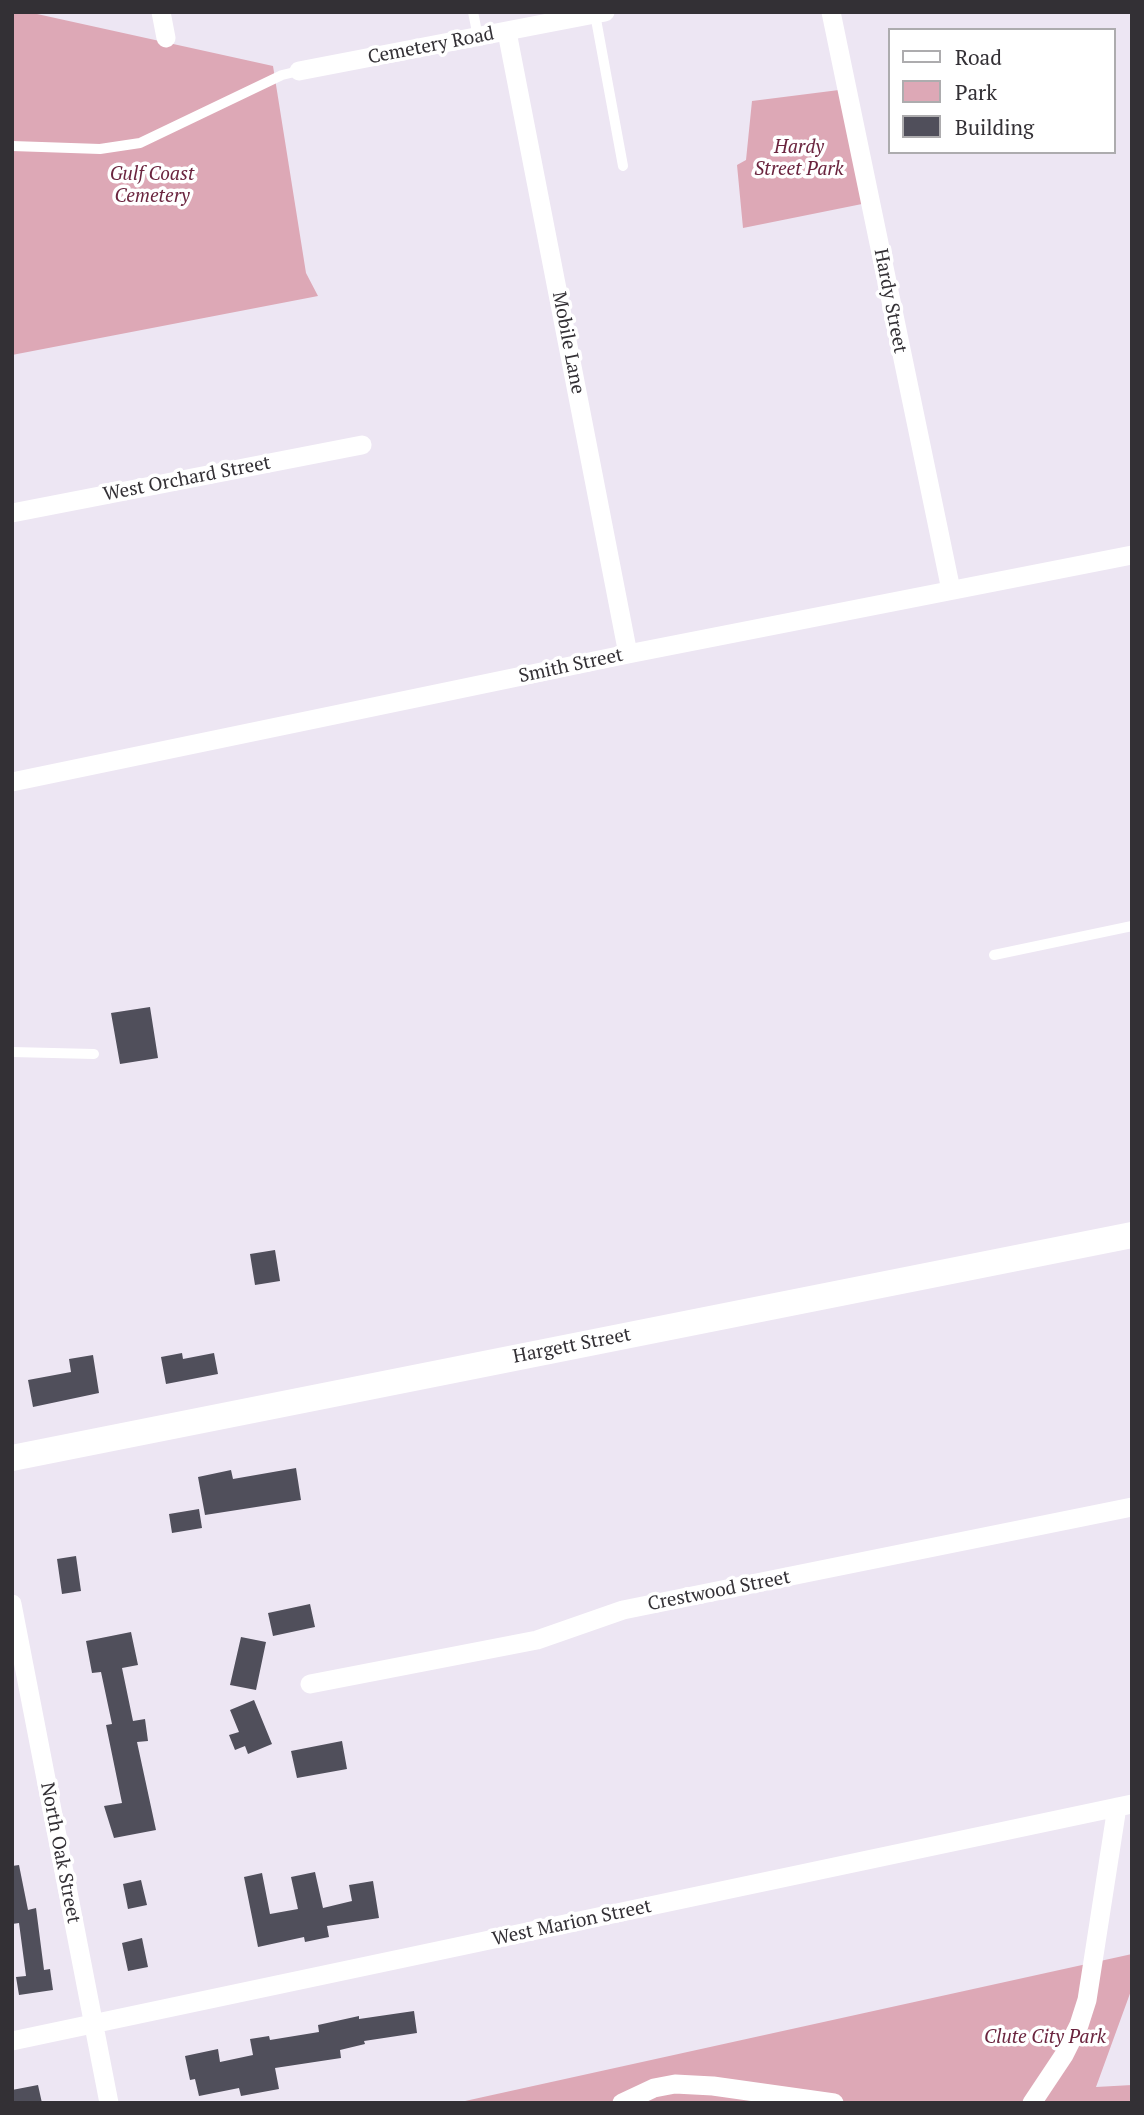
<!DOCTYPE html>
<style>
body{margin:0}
#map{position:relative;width:1144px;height:2115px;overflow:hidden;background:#ede6f3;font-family:"PT Serif",serif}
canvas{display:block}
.frame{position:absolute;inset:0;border:14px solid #333035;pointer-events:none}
.legend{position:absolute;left:888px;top:28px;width:228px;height:126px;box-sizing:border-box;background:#fff;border:2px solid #adacae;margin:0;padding:9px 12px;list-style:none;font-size:21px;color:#333035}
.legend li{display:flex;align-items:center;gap:14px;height:35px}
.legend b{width:35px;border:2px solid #adacae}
</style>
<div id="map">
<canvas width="1144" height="2115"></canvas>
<div class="frame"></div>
<ul class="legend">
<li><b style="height:9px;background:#fff"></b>Road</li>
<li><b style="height:19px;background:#dda8b6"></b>Park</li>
<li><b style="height:19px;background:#504f5b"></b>Building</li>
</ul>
</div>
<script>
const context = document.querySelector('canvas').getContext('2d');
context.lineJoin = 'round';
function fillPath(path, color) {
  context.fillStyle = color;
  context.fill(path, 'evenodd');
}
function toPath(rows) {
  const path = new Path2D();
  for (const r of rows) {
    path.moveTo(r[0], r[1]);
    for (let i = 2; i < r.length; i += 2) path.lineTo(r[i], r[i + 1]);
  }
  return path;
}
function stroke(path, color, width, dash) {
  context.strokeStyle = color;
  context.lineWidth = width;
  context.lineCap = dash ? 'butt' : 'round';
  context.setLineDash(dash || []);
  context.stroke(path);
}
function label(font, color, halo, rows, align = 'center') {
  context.font = font + ' "PT Serif",serif';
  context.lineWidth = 7;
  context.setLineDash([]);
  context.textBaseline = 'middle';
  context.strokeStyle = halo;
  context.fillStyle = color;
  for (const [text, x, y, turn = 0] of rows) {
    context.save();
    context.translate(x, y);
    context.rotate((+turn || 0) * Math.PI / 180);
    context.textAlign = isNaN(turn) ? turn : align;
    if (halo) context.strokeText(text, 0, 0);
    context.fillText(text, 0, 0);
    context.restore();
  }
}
fillPath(toPath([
 [12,12,28,12,273,66,306,273,318,296,12,355],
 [839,90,862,204,743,228,737,165,746,160,752,101],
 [1132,1954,1132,1988,1096,2087,1132,2085,1132,2103,456,2103]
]), '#dda8b6');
fillPath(toPath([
 [150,1007,158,1058,120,1064,111,1013],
 [275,1250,280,1281,255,1285,250,1254],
 [182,1353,183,1359,214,1353,218,1374,166,1384,161,1357],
 [93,1355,99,1393,33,1407,28,1380,71,1372,69,1359],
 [296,1468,301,1500,205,1515,198,1477,231,1470,233,1479],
 [199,1509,202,1528,172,1533,169,1514],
 [76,1556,81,1591,62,1594,57,1559],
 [310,1604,315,1627,273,1636,268,1613],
 [131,1632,138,1665,122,1668,133,1721,145,1719,148,1741,137,1742,156,1830,114,1838,104,1806,122,1803,106,1725,112,1724,101,1672,92,1673,86,1641],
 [241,1637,266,1642,256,1690,230,1685],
 [254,1700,272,1744,248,1754,245,1746,235,1750,229,1735,239,1732,230,1710],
 [342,1741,347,1769,297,1778,291,1751],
 [19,1865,28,1910,36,1908,44,1970,50,1969,53,1990,19,1995,16,1977,26,1976,19,1923,12,1924,12,1866],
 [315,1872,323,1908,352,1901,349,1885,373,1881,379,1918,327,1926,329,1937,305,1942,304,1937,258,1947,244,1877,262,1873,270,1914,298,1909,291,1877],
 [141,1880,147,1905,128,1909,123,1884],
 [142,1938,148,1967,128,1971,122,1943],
 [414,2011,417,2033,364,2041,365,2044,340,2050,341,2058,275,2068,279,2089,241,2096,239,2088,199,2096,195,2079,190,2080,185,2056,218,2049,220,2062,253,2055,250,2039,269,2036,270,2040,319,2032,318,2025,359,2016,359,2019],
 [38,2085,42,2103,12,2103,12,2090]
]), '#504f5b');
stroke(toPath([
 [473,12,478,37],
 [595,14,623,166],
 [12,146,100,149,140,143,282,75,299,71],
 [994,955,1132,926],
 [12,1052,94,1054]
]), '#fff', 10);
stroke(toPath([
 [161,12,166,38],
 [831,12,951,590],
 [507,32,628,654],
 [299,71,605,12],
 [12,513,362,445],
 [12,782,628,654,1132,555],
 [12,1604,109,2103],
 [310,1684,537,1640,623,1610,1132,1507],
 [12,2041,1132,1804],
 [622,2103,654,2088,675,2084,713,2086,834,2103],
 [1032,2103,1064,2055,1079,2025,1087,2000,1117,1807]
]), '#fff', 19);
stroke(toPath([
 [12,1458,1132,1235]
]), '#fff', 26);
label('19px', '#333035', '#fff', [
 ["Cemetery Road",431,46,-11],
 ["Hardy Street",890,301,79],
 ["Mobile Lane",568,343,79],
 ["West Orchard Street",187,479,-11],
 ["Smith Street",571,666,-12],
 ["Hargett Street",572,1346,-11],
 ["Crestwood Street",719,1591,-11],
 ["North Oak Street",60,1853,79],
 ["West Marion Street",572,1923,-12]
]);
label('italic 19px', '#6b253f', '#fff', [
 ["Hardy",799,148],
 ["Street Park",799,170],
 ["Gulf Coast",152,175],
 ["Cemetery",152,197],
 ["Clute City Park",1045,2038]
]);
</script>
